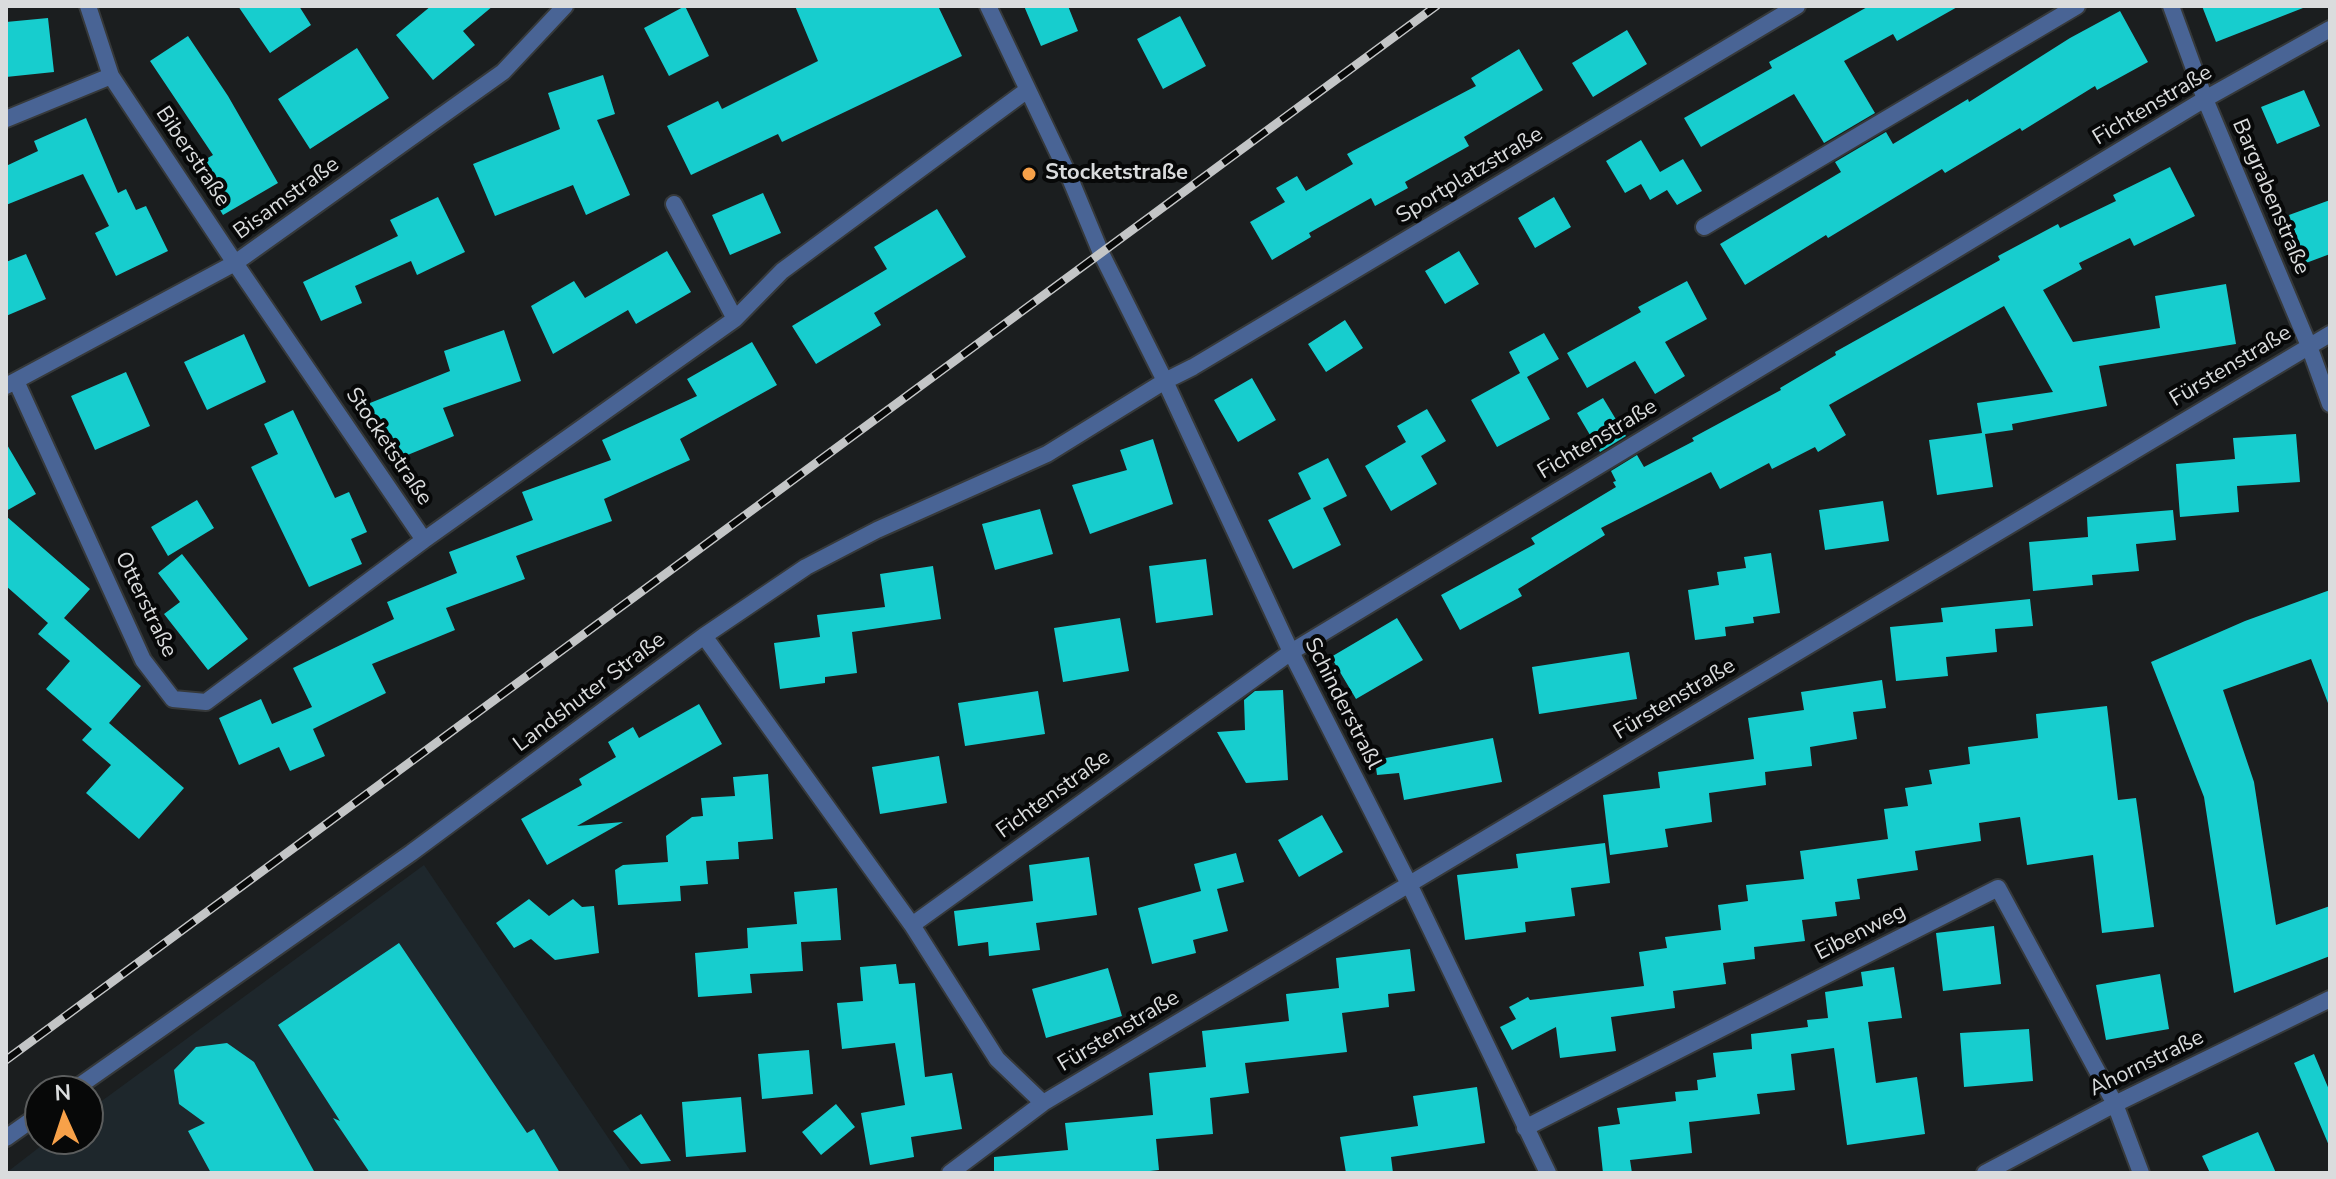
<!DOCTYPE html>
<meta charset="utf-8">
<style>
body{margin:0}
#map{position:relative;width:2336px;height:1179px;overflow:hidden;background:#1b1e1f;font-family:"Nunito Sans",sans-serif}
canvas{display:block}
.frame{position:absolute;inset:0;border:8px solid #dadcdd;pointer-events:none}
.north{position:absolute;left:24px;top:1075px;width:80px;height:80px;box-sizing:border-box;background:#070808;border:2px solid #5b5d5d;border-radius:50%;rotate:357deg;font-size:22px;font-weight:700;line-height:32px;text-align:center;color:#dadcdd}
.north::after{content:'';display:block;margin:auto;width:28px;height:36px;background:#f7a149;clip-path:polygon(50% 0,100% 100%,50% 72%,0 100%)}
</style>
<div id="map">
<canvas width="2336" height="1179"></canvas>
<div class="frame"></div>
<div class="north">N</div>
</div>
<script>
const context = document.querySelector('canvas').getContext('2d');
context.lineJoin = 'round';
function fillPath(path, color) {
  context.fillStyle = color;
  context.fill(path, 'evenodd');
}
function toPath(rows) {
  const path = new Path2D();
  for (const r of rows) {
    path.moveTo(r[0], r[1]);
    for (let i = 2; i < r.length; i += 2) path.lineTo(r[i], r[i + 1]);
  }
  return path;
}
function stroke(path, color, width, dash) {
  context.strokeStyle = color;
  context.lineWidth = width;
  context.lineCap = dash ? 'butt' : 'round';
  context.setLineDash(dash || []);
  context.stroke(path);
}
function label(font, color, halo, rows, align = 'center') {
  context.font = font + ' "Nunito Sans",sans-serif';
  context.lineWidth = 8;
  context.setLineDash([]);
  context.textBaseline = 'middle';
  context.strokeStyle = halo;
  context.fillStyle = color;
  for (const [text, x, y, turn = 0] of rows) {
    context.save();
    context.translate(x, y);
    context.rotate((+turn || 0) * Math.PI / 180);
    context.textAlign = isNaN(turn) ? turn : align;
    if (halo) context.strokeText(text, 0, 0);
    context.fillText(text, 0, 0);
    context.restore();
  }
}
fillPath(toPath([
 [424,865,632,1173,6,1173,50,1139,88,1139,88,1111]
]), '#1e272c');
fillPath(toPath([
 [238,6,299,6,311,25,270,53],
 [431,6,493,6,463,31,475,45,433,80,396,35],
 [685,6,709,56,669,76,644,28],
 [795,6,938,6,962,56,782,142,778,134,691,175,667,126,718,101,722,109,818,61],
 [1024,6,1068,6,1078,31,1041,46],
 [1869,6,1959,6,1897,41,1893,34,1844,61,1875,113,1824,143,1794,94,1701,147,1684,118,1772,68,1769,62],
 [2202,6,2303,6,2303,8,2216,42],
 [2120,11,2148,62,2097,90,2095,86,2022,131,2020,128,1945,173,1942,169,1828,238,1826,235,1745,285,1720,244,1841,172,1835,162,1886,132,1893,144,1968,99,1969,102,2070,38],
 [1180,16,1206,66,1163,89,1137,39],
 [48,18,54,72,6,77,6,22],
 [1627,30,1647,64,1593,97,1572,63],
 [188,36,228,96,278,183,223,215,194,166,213,155,150,61],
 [357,48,389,98,310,149,278,99],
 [1519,49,1543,90,1464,137,1469,146,1405,182,1408,188,1375,206,1371,198,1309,233,1311,237,1272,260,1250,222,1285,202,1276,188,1297,176,1306,191,1353,164,1347,154,1476,86,1471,78],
 [603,75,615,114,597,120,630,195,586,215,573,185,495,216,473,164,560,129,548,93],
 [2304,90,2320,126,2277,144,2261,107],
 [86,118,118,193,126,189,136,210,146,206,168,251,116,276,95,233,109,226,83,174,6,205,6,166,38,151,34,141],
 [1641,140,1660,172,1683,159,1702,191,1677,205,1667,190,1650,200,1641,184,1625,193,1606,161],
 [2170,167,2195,216,2134,246,2130,238,2079,263,2082,269,2043,290,2073,342,2160,328,2155,296,2226,284,2236,344,2099,366,2107,406,2012,424,2013,430,1985,434,1993,487,1937,495,1929,440,1982,433,1977,403,2053,392,2004,306,1829,405,1846,435,1818,452,1815,447,1772,469,1769,463,1720,489,1711,472,1601,528,1605,535,1518,589,1522,596,1460,630,1441,595,1535,544,1531,538,1616,487,1613,482,1616,481,1611,471,1637,455,1644,467,1694,441,1692,438,1781,390,1780,388,1836,355,1835,352,2000,260,1998,256,2058,224,2060,228,2116,201,2113,195],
 [763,193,781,233,730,255,712,215],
 [438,197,465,252,417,275,411,261,355,286,362,303,321,321,303,282,398,236,390,220],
 [1554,197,1571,227,1535,248,1518,218],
 [2330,200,2330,254,2306,263,2289,215],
 [937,209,966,257,874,313,881,325,816,364,792,326,887,269,874,247],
 [667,251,691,292,636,324,628,310,553,354,531,306,574,281,585,298],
 [1459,251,1479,284,1445,304,1425,271],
 [26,254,46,299,6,316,6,262],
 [1687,281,1707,319,1665,342,1685,376,1655,394,1635,361,1587,388,1567,353,1641,312,1638,307],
 [1345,320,1363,348,1326,372,1308,344],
 [504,330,521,381,443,408,454,436,388,463,365,405,450,371,444,351],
 [1544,333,1559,359,1527,377,1550,419,1497,447,1471,400,1520,373,1509,352],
 [244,334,266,382,207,410,184,362],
 [752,342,777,385,680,439,690,460,604,499,612,521,516,556,525,579,446,608,455,630,372,664,386,693,313,729,325,756,290,771,279,747,239,765,219,718,261,699,272,724,312,707,293,668,394,619,387,602,457,573,449,552,533,520,522,492,611,460,602,440,697,396,687,379],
 [126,372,150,426,95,450,71,396],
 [1252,378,1276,420,1238,442,1214,400],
 [1603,398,1626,436,1600,452,1577,413],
 [1427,409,1446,441,1421,456,1437,484,1391,511,1365,466,1406,442,1397,426],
 [293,410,335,498,349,492,367,532,351,539,362,564,309,587,251,467,278,454,264,424],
 [2296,434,2300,482,2237,486,2239,512,2180,517,2176,464,2235,459,2233,438],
 [1153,439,1173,504,1090,534,1072,485,1127,470,1120,450],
 [6,443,36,494,6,511],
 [1328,458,1347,496,1323,508,1341,545,1293,569,1268,520,1311,499,1298,473],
 [197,500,214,528,168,556,151,527],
 [1883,501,1889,541,1825,550,1819,510],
 [1040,509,1053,554,995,570,982,524],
 [2173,510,2176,540,2136,544,2139,571,2092,575,2093,585,2033,591,2029,542,2088,537,2087,517],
 [6,516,90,589,64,618,141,686,109,723,184,788,139,839,86,793,111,765,82,740,92,729,46,689,70,661,38,634,48,623,6,586],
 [1771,553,1780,613,1753,617,1754,623,1725,627,1726,636,1695,640,1688,590,1719,585,1717,572,1746,568,1744,557],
 [182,554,248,639,208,670,164,614,180,602,158,573],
 [1206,559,1213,615,1156,623,1149,566],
 [933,566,941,619,852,632,857,673,825,677,825,683,780,689,774,643,820,637,817,615,885,607,880,574],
 [2330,590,2330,702,2328,703,2311,659,2223,690,2254,782,2276,925,2330,906,2330,956,2234,993,2204,797,2151,662,2245,621],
 [2030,599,2033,626,1995,629,1997,652,1946,657,1948,676,1896,681,1890,627,1943,622,1941,608],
 [1120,618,1129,671,1063,682,1054,628],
 [1397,618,1423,660,1356,699,1331,657],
 [1629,652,1637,699,1539,714,1532,667],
 [1882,680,1886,708,1853,712,1857,739,1810,747,1812,766,1765,772,1766,785,1709,793,1712,822,1665,829,1668,847,1610,855,1603,795,1660,788,1658,772,1754,759,1748,718,1804,710,1801,692],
 [1283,690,1288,780,1246,783,1217,732,1245,730,1244,700,1255,691],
 [1038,691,1045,734,965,746,958,703],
 [699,704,722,744,577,826,623,822,547,865,521,819,582,785,579,779,616,757,608,742,633,727,639,738],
 [2107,706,2118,800,2136,798,2154,927,2102,933,2093,855,2027,865,2020,817,1979,823,1981,841,1915,851,1918,870,1857,879,1860,899,1835,902,1837,916,1802,920,1805,941,1754,947,1755,959,1723,963,1726,984,1673,991,1675,1008,1611,1017,1616,1051,1560,1058,1556,1027,1512,1050,1500,1027,1516,1019,1509,1007,1528,997,1530,1000,1644,986,1639,952,1667,948,1665,937,1721,930,1718,905,1748,901,1746,885,1804,879,1800,851,1888,839,1884,809,1908,806,1905,788,1932,784,1929,770,1970,764,1968,747,2038,738,2036,714],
 [1493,738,1502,782,1404,800,1399,773,1377,775,1375,760],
 [939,756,947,803,880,814,872,767],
 [768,774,773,839,738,842,739,859,706,861,708,884,680,886,681,901,618,905,615,870,623,865,668,862,666,836,692,817,703,816,701,798,735,796,733,777],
 [1322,815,1343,852,1299,877,1278,840],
 [1605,843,1610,883,1571,888,1575,916,1525,922,1526,932,1465,940,1457,875,1518,868,1516,854],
 [1236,853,1244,882,1217,889,1228,931,1193,940,1196,953,1152,964,1138,908,1201,891,1194,864],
 [1089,857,1097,915,1036,923,1040,950,989,956,988,942,958,946,954,911,1033,901,1029,865],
 [837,888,841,940,801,942,803,971,750,974,752,993,698,997,695,953,748,948,747,928,797,924,794,892],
 [529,899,549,916,573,899,582,907,594,906,599,953,555,960,531,939,514,948,496,923],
 [1994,926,2001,984,1943,991,1936,933],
 [399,943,527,1133,534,1129,560,1173,370,1173,333,1118,340,1121,278,1025],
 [1410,949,1415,991,1388,994,1389,1007,1342,1013,1347,1052,1245,1063,1249,1093,1210,1098,1213,1134,1156,1139,1159,1170,1132,1173,994,1173,994,1157,1068,1150,1065,1123,1153,1115,1149,1073,1206,1067,1202,1031,1289,1021,1286,994,1339,988,1336,958],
 [896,964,899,984,915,983,925,1077,952,1073,962,1129,911,1137,914,1157,870,1165,861,1113,905,1105,895,1043,842,1049,837,1003,863,1001,860,967],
 [1894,967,1902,1018,1868,1022,1876,1083,1917,1077,1925,1134,1847,1145,1834,1048,1791,1054,1795,1090,1757,1094,1760,1114,1689,1122,1692,1153,1630,1160,1632,1173,1603,1173,1598,1127,1620,1124,1617,1108,1676,1101,1675,1092,1698,1090,1697,1080,1716,1077,1713,1053,1752,1049,1751,1034,1808,1027,1807,1020,1828,1018,1825,992,1863,986,1861,972],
 [1108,968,1122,1016,1046,1038,1032,989],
 [2160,974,2169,1029,2106,1040,2096,985],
 [2029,1029,2033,1081,1964,1087,1960,1033],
 [227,1043,254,1062,315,1173,211,1173,188,1131,205,1123,179,1104,174,1070,196,1047],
 [809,1050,813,1094,762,1099,758,1054],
 [2314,1054,2330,1092,2330,1148,2294,1063],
 [1477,1087,1485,1143,1391,1157,1393,1173,1346,1173,1340,1137,1418,1126,1413,1096],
 [741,1097,746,1152,686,1157,682,1102],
 [836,1104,855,1127,821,1155,802,1132],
 [641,1114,671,1161,641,1164,613,1131],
 [2258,1132,2276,1173,2210,1173,2202,1156]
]), '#17cdce');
const street = toPath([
 [88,6,111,76,235,263,424,540,735,319,782,271,1026,91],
 [988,6,1069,176,1101,253,1165,381,1291,652,1409,884,1548,1173],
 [2171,6,2205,99,2309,346,2330,404],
 [6,119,111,76],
 [674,204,735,319],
 [1704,227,2077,6],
 [16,381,143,660,173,699,206,702,424,540],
 [6,386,235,263,503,72,565,6],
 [704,636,912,925,997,1059,1043,1103],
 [912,925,1291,652,2205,99,2330,29],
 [72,1091,411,853,704,636,806,567,877,530,1047,454,1165,381,1193,367,1797,6],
 [1525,1128,1998,888,2115,1104,2141,1173],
 [6,1138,40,1114],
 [950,1173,1043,1103,2330,334],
 [1985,1173,2115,1104,2330,999]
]);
stroke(street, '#36393a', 20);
stroke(street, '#496495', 16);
const rail = toPath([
 [6,1060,1436,6]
]);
stroke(rail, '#c3c5c6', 9);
stroke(rail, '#070808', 6, [18]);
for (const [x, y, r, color] of [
 [1029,174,8,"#f7a149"]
]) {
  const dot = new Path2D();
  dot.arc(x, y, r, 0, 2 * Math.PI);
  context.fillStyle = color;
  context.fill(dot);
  stroke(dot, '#070808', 3);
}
label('22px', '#dadcdd', '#070808', [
 ["Fichtenstraße",2153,106,-31],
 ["Biberstraße",192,157,56],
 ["Sportplatzstraße",1470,176,-31],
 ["Bargrabenstraße",2270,197,67],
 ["Bisamstraße",287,199,-36],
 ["Fürstenstraße",2231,367,-31],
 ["Fichtenstraße",1598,440,-31],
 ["Stocketstraße",388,447,56],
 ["Otterstraße",145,605,64],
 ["Landshuter Straße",590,693,-37],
 ["Fürstenstraße",1675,700,-31],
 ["Schinderstraßl",1342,704,63],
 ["Fichtenstraße",1054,795,-36],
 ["Eibenweg",1861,933,-27],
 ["Fürstenstraße",1119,1032,-31],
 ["Ahornstraße",2147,1064,-26]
]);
label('bold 22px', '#dadcdd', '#070808', [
 ["Stocketstraße",1045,174]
], 'left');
</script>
